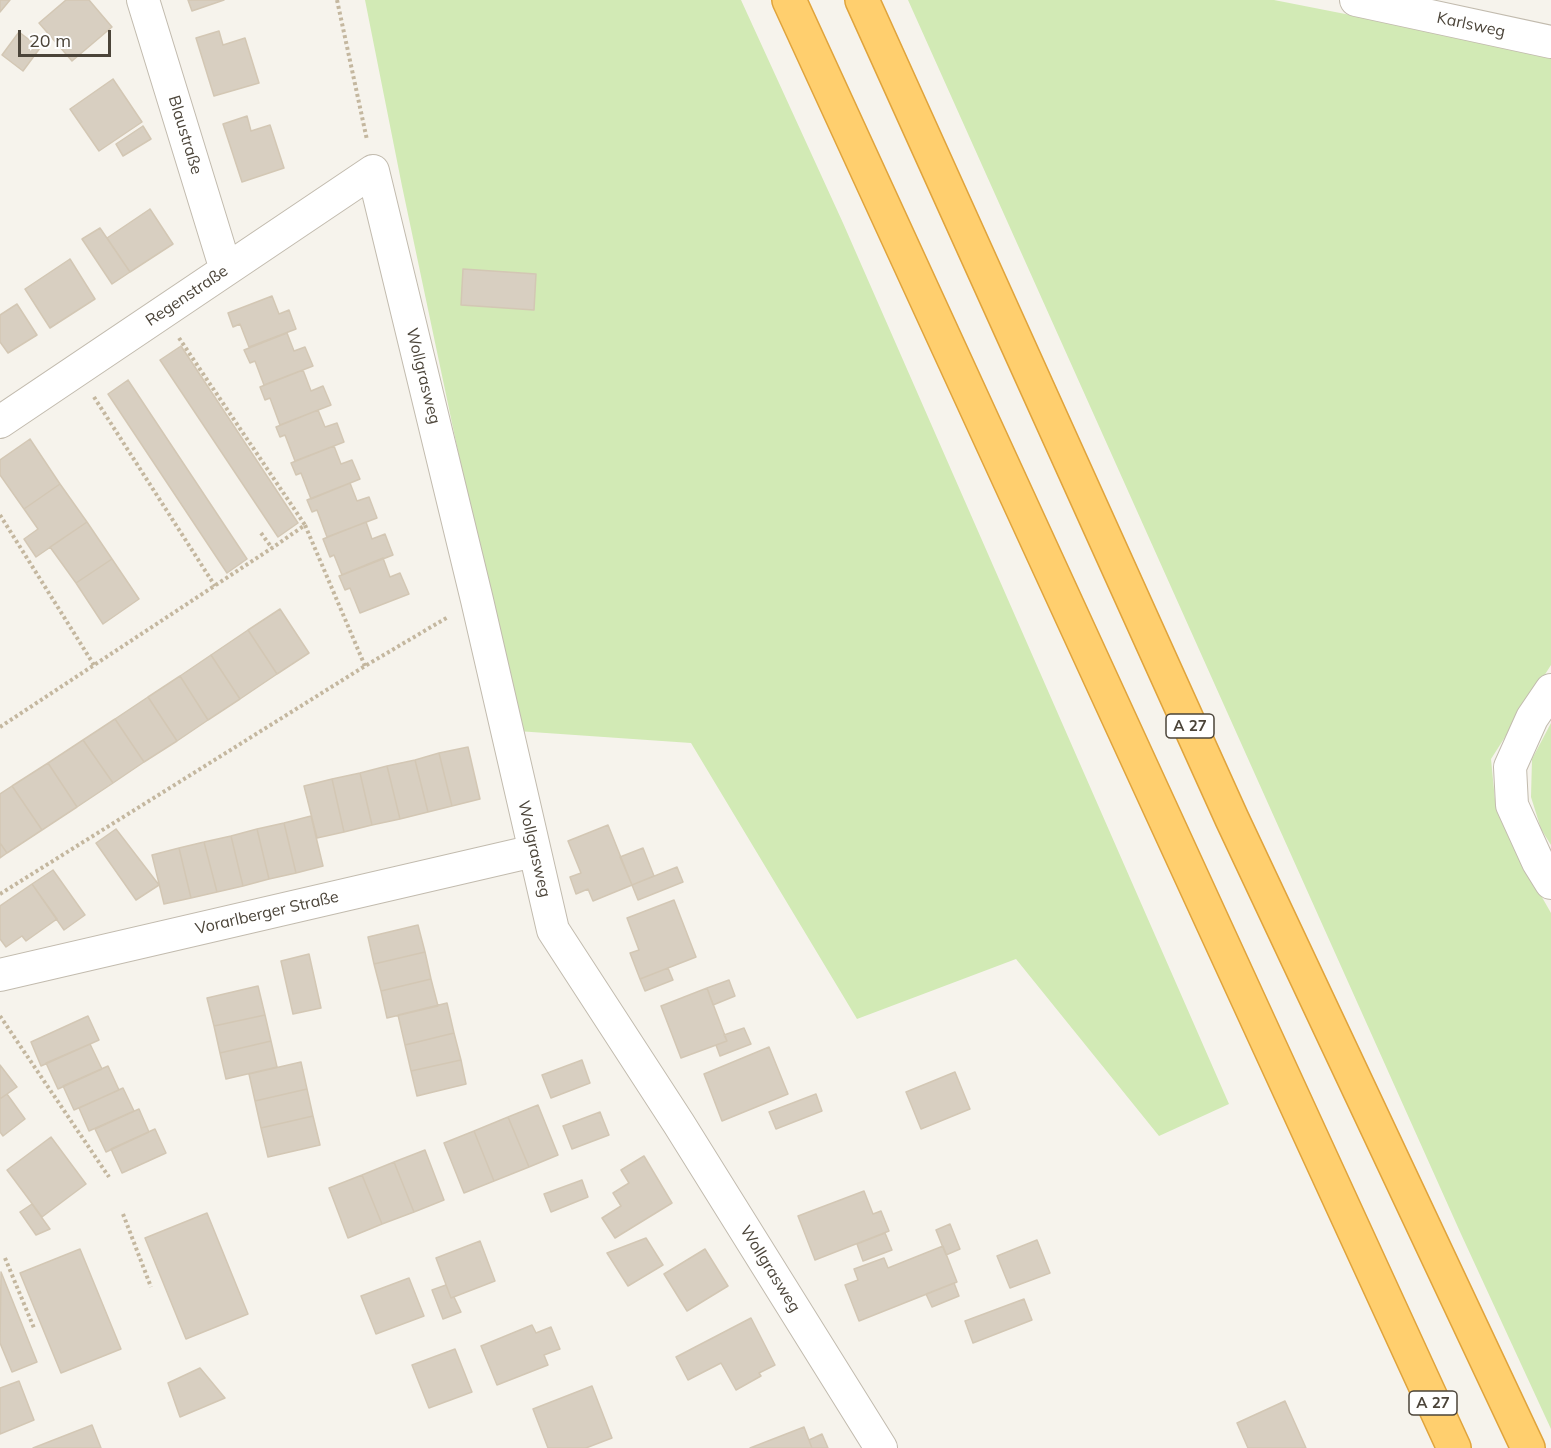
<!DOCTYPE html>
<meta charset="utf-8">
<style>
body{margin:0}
#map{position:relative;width:1551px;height:1448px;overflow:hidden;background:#f6f3ec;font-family:Mulish,sans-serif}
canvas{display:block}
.scale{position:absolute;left:18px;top:30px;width:93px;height:27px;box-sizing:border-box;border:3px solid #4b4439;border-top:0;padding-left:8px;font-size:18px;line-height:21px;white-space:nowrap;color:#4b4439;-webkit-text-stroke:4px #fff;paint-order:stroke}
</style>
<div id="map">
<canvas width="1551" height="1448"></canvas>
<div class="scale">20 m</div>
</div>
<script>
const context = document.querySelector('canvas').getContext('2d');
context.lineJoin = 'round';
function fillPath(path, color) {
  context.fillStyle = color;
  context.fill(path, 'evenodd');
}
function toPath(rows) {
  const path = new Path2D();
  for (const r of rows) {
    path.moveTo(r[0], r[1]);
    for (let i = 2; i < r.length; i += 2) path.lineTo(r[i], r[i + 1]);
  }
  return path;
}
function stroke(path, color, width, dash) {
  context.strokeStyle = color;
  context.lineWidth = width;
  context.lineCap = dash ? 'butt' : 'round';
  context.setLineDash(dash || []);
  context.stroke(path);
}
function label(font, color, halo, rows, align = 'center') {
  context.font = font + ' Mulish,sans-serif';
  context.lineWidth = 6;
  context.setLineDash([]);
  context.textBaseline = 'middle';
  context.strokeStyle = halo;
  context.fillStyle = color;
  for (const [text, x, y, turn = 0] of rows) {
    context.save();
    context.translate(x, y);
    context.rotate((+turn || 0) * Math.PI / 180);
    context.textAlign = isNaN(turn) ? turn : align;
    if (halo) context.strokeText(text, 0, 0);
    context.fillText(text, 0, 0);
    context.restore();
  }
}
fillPath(toPath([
 [365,0,741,0,843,223,1229,1104,1159,1136,1016,959,857,1019,691,743,517,731,402,186],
 [908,0,1274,0,1442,33,1551,57,1551,665,1491,759,1495,800,1519,857,1551,913,1551,1429,1461,1234],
 [1551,723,1551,845,1541,829,1531,797,1532,759]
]), '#d2eab5');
const building = toPath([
 [0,0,10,0,0,12,0,0],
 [66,0,89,0,112,27,72,61,39,23,66,0],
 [188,0,224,0,192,11,188,0],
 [219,31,223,45,245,38,259,83,214,96,196,38,219,31],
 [19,32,40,48,23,71,2,55,19,32],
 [113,79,142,122,99,151,70,109,113,79],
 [247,116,251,131,270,125,284,168,242,182,223,124,247,116],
 [143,126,151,139,123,156,116,144,143,126],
 [150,209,173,244,130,272,107,238,150,209],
 [100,228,130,272,112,284,82,239,100,228],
 [70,259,95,299,50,328,25,289,70,259],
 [463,269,536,274,534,310,461,305,463,269],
 [272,296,279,314,289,310,296,329,249,347,240,324,233,327,228,313,272,296],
 [17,304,37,335,8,353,0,342,0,315,17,304],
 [287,333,294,351,305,347,313,366,264,385,255,361,250,363,244,350,287,333],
 [181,346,298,523,278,537,160,360,181,346],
 [303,370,311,391,323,386,331,405,280,425,270,398,265,400,260,387,303,370],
 [128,380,247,559,227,573,108,394,128,380],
 [318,410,325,427,337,423,344,442,295,461,285,435,280,437,276,427,318,410],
 [30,439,60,484,24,509,0,475,0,460,30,439],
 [334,446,341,464,352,460,360,479,311,499,301,473,296,475,291,463,334,446],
 [350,483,357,501,369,497,377,518,327,537,317,510,312,512,307,500,350,483],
 [60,484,87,522,36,557,24,539,38,529,24,509,60,484],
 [87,522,112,559,76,583,50,547,87,522],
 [366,522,372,539,385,534,393,555,342,575,334,555,330,557,323,539,366,522],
 [383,558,390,577,400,573,409,594,360,613,350,588,345,590,339,576,383,558],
 [112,559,139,599,103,624,76,583,112,559],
 [280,609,309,653,277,674,248,630,280,609],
 [248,630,277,674,240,699,211,655,248,630],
 [211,655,240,699,208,720,180,676,211,655],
 [180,676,208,720,177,741,148,697,180,676],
 [148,697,177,741,144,762,115,719,148,697],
 [115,719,144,762,113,783,83,740,115,719],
 [83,740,113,783,77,807,48,763,83,740],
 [468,747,480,799,452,806,439,753,468,747],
 [439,753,452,806,428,812,415,760,439,753],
 [415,760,428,812,400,819,387,766,415,760],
 [48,763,77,807,42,830,12,786,48,763],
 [387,766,400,819,372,825,360,773,387,766],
 [360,773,372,825,344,832,332,779,360,773],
 [332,779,344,832,317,838,304,786,332,779],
 [12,786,42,830,7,853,0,843,0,794,12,786],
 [311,816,323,866,296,873,284,823,311,816],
 [284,823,296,873,269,879,257,829,284,823],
 [608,825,632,885,593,901,588,889,576,894,570,877,581,873,568,841,608,825],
 [116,829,159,885,136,900,96,843,116,829],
 [257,829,269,879,243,886,231,836,257,829],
 [231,836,243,886,217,892,204,842,231,836],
 [204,842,217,892,191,898,179,848,204,842],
 [0,843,7,853,0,858,0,843],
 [179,848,191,898,164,904,152,855,179,848],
 [643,848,654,876,632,885,620,857,643,848],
 [677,867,683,882,638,900,632,885,677,867],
 [53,870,85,915,64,930,32,884,53,870],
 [32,884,57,919,26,941,22,936,6,947,0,939,0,906,32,884],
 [674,900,696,957,640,979,630,953,639,950,627,918,674,900],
 [418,925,425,952,374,964,368,937,418,925],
 [425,952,431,979,381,991,374,964,425,952],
 [309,954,321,1008,293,1014,281,961,309,954],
 [668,968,673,980,645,991,640,979,668,968],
 [431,979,438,1006,387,1018,381,991,431,979],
 [729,980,735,996,713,1005,707,988,729,980],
 [258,986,265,1015,214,1026,207,998,258,986],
 [707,988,727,1041,681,1058,661,1006,707,988],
 [447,1003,454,1033,405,1045,398,1015,447,1003],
 [265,1015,271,1041,220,1053,214,1026,265,1015],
 [88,1016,99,1040,41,1066,31,1042,88,1016],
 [744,1028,751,1044,720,1056,716,1045,727,1041,724,1035,744,1028],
 [454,1033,461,1060,411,1071,405,1045,454,1033],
 [271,1041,277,1067,226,1079,220,1053,271,1041],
 [90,1044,102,1069,58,1089,46,1063,90,1044],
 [769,1047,788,1094,722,1121,704,1074,769,1047],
 [461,1060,466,1084,417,1096,411,1071,461,1060],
 [582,1060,590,1083,551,1098,542,1075,582,1060],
 [301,1062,307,1089,255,1101,249,1074,301,1062],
 [0,1065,17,1087,0,1099,0,1065],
 [108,1066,119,1090,74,1110,63,1086,108,1066],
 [955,1072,970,1109,921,1129,906,1092,955,1072],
 [123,1088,134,1111,89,1131,79,1108,123,1088],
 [307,1089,313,1116,261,1128,255,1101,307,1089],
 [7,1094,25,1119,3,1136,0,1132,0,1099,7,1094],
 [816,1094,822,1111,776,1129,769,1112,816,1094],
 [538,1105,558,1155,529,1167,508,1117,538,1105],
 [139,1109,149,1132,106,1152,95,1129,139,1109],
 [600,1112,609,1135,572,1149,563,1126,600,1112],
 [313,1116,320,1145,268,1157,261,1128,313,1116],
 [508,1117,529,1167,494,1181,474,1131,508,1117],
 [155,1129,166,1153,122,1173,111,1149,155,1129],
 [474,1131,494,1181,464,1193,444,1143,474,1131],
 [51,1137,86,1184,42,1217,7,1170,51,1137],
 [425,1150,444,1200,414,1212,394,1162,425,1150],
 [644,1156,672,1203,615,1238,602,1218,621,1206,613,1193,629,1183,621,1170,644,1156],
 [394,1162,414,1212,382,1224,362,1175,394,1162],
 [362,1175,382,1224,348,1238,329,1188,362,1175],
 [582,1180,588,1197,551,1212,544,1194,582,1180],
 [864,1191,873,1214,881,1211,889,1231,815,1260,798,1216,864,1191],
 [32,1204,50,1229,36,1235,20,1212,32,1204],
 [207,1213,248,1314,186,1339,145,1238,207,1213],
 [950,1224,960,1249,946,1255,936,1230,950,1224],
 [885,1233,892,1250,863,1261,857,1244,885,1233],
 [646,1238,663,1265,628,1286,607,1253,646,1238],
 [1037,1240,1050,1273,1010,1288,997,1256,1037,1240],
 [480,1241,495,1281,451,1298,436,1258,480,1241],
 [943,1246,957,1282,859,1321,845,1285,858,1280,854,1269,884,1258,888,1268,943,1246],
 [80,1249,121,1349,61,1373,20,1273,80,1249],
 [705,1249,728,1286,687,1311,664,1274,705,1249],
 [1,1272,37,1362,12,1372,0,1343,1,1272],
 [409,1278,424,1316,376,1334,361,1296,409,1278],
 [954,1283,959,1296,932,1307,926,1294,954,1283],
 [446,1285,451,1298,454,1297,461,1312,443,1319,432,1290,446,1285],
 [1024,1299,1032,1320,973,1343,965,1321,1024,1299],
 [751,1318,775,1365,759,1373,761,1376,736,1390,721,1363,688,1380,676,1357,751,1318],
 [532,1325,536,1333,551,1327,560,1349,544,1355,548,1365,497,1385,481,1346,532,1325],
 [455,1349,472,1392,429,1408,412,1365,455,1349],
 [200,1368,225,1398,180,1417,168,1383,200,1368],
 [19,1381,34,1420,0,1434,0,1388,19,1381],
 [592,1386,612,1438,586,1448,548,1448,533,1409,592,1386],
 [1285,1401,1306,1448,1248,1448,1237,1423,1285,1401],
 [92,1425,101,1448,33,1448,92,1425],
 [804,1427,812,1448,750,1448,804,1427],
 [822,1434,828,1448,812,1448,809,1440,822,1434]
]);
fillPath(building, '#d8cfc1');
stroke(building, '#d3c7b4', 1.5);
const minor = toPath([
 [143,0,226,270],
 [1356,0,1551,42],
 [0,422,373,171,477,600,553,930,679,1124,881,1448],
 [1551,690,1532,718,1510,767,1512,805,1538,862,1551,883],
 [0,975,534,851]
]);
const highway = toPath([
 [789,0,1454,1448],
 [862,0,1232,819,1528,1448]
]);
stroke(minor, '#c2bbae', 34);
stroke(highway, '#e0a43c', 36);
stroke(toPath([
 [337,0,367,140],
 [179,338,305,525],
 [94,397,215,586],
 [0,515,94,665],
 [261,533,272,548],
 [0,727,272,548,305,525,365,666],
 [0,894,365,666,448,617],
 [0,1016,109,1177],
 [123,1214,151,1287],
 [5,1258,34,1328]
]), '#c4b79f', 4, [3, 3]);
stroke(minor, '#fff', 32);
stroke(highway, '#ffcf6e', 33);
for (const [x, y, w] of [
 [1190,726,48],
 [1433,1403,48]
]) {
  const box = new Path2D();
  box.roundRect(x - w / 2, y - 12, w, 24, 4.5);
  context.fillStyle = '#fff';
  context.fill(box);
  stroke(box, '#4b4439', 1.5);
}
label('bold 15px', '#4b4439', null, [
 ["A 27",1190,726],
 ["A 27",1433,1403]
]);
label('16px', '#4b4439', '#fff', [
 ["Karlsweg",1471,25,12],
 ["Blaustraße",185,135,73],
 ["Regenstraße",187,296,-34],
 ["Wollgrasweg",423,376,76],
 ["Wollgrasweg",534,849,77],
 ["Vorarlberger Straße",267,913,-13],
 ["Wollgrasweg",770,1269,58]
]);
</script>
